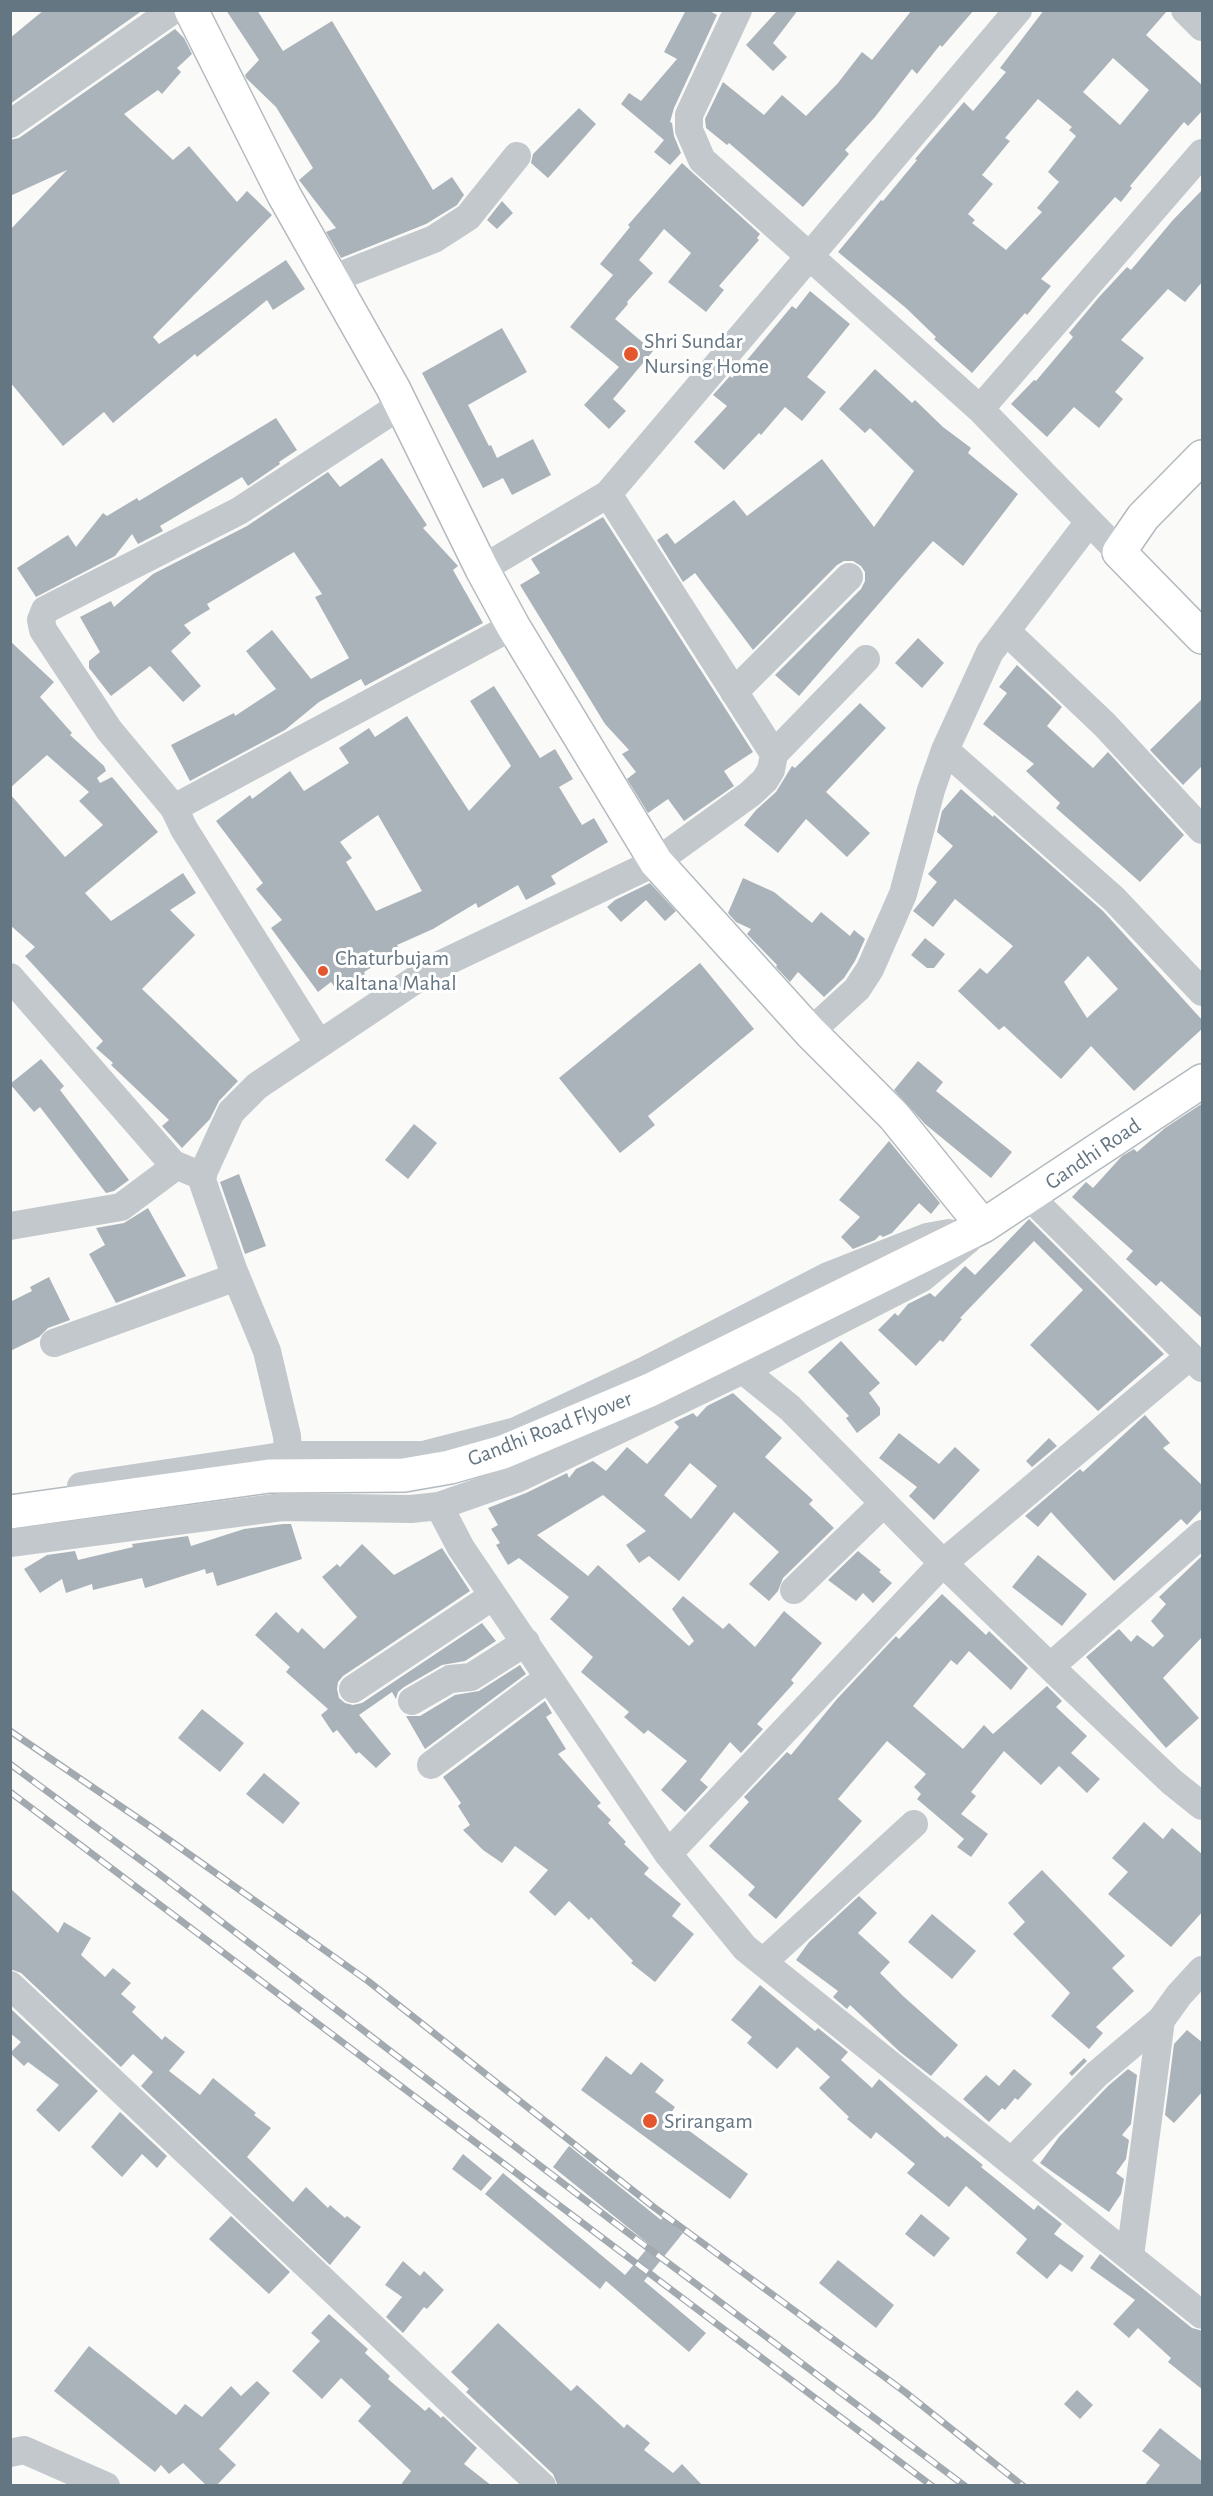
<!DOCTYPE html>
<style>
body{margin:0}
#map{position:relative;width:1213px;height:2496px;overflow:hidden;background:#fafaf8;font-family:"Alegreya Sans",sans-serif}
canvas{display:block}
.frame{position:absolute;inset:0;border:12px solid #657683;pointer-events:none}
</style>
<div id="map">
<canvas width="1213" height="2496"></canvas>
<div class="frame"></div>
</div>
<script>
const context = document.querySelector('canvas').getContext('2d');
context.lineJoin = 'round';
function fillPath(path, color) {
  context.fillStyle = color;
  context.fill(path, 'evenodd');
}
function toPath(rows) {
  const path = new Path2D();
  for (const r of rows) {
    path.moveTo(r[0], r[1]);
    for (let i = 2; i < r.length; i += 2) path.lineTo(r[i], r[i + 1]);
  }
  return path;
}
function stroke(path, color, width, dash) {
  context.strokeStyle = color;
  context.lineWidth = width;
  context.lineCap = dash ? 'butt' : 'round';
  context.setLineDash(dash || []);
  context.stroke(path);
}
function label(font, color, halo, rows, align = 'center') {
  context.font = font + ' "Alegreya Sans",sans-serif';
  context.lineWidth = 6;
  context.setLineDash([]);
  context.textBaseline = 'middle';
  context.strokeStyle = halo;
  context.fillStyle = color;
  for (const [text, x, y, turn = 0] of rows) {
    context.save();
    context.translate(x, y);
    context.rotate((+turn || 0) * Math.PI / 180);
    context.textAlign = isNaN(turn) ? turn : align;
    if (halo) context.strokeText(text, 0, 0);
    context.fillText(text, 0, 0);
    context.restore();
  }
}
fillPath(toPath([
 [44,10,143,10,10,104,10,38],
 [226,10,257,10,283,51,332,21,433,190,452,177,464,195,457,205,426,224,341,258,326,232,336,228,299,180,313,168,276,107,246,78,245,75,259,60],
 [686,10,708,10,717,15,674,108,670,122,672,123,674,136,681,153,670,165,654,152,664,140,621,104,629,93,641,101,677,59,664,52],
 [778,10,798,10,773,43,787,57,773,71,746,45],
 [912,10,974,10,942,47,940,45,917,74,912,69,875,117,845,150,849,154,803,207,729,143,727,145,706,128,705,119,723,82,764,115,782,95,806,116,838,83,862,52,872,60],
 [1044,10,1168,10,1146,35,1203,86,1203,110,1188,126,1184,122,1130,186,1132,188,1121,202,1115,197,1041,279,1051,286,1027,315,1025,313,972,373,934,339,936,337,906,308,838,252,881,200,883,201,917,160,915,159,964,102,973,111,1006,72,1000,68],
 [1113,58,1149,90,1120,125,1083,92],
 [1038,99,1072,127,1069,130,1076,136,1048,172,1059,182,1037,208,1042,212,1006,250,972,223,975,220,968,214,993,184,982,175,1010,141,1005,138],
 [175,29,184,38,192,54,177,68,181,72,162,94,158,90,124,114,173,160,189,146,237,202,247,191,272,215,153,337,159,344,286,260,305,289,273,310,267,300,197,357,195,354,113,423,104,412,63,446,10,382,10,230,67,170,10,196,10,140,19,138],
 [579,108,596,124,548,178,531,163,533,154],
 [682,163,760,234,757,238,759,240,719,286,724,290,706,312,668,282,691,253,664,229,639,260,653,273,627,302,628,304,615,319,653,351,613,399,626,411,609,429,584,405,619,367,570,327,613,275,600,264,630,227,628,225],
 [1203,189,1203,281,1185,302,1168,289,1121,340,1144,358,1115,392,1123,399,1099,428,1074,407,1047,437,1011,404,1034,380,1036,381,1073,337,1069,333,1099,297,1127,267,1131,270,1173,220],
 [502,201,513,213,497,229,487,220],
 [810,291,850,324,807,377,826,392,802,421,785,407,761,435,759,433,724,470,694,442,727,406,713,395,730,376,732,378,792,306,796,309],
 [502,328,527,372,468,405,489,446,491,445,497,458,533,439,551,475,512,495,503,478,483,488,422,373],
 [875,369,912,403,915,400,943,427,971,448,968,453,1018,494,963,566,933,541,799,696,775,675,861,589,865,581,865,572,861,566,853,561,844,561,837,565,753,650,695,573,683,582,657,540,667,533,675,544,734,500,747,516,822,459,874,527,914,471,870,428,865,433,839,409],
 [276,418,297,450,279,462,280,464,248,486,242,477,160,526,163,531,138,544,132,534,115,556,36,597,17,568,68,535,76,547,103,513,107,516,137,498,139,501],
 [382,458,427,525,423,528,458,566,453,570,483,623,365,686,361,679,319,702,285,730,190,781,171,745,234,713,235,716,276,689,246,651,272,630,311,679,349,658,315,597,322,594,294,552,207,604,210,609,184,625,191,633,171,651,201,686,183,702,150,666,111,696,89,668,89,661,100,652,80,617,111,601,114,607,153,574,247,526,328,472,340,487],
 [603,517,753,752,724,771,734,786,684,821,668,799,648,813,627,779,636,772,622,754,629,750,605,724,520,585,540,573,531,559],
 [918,638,944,663,922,688,895,663],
 [10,641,54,682,40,697,72,733,70,735,104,766,106,771,97,778,100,783,112,777,158,832,85,893,111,921,183,873,196,893,170,910,195,935,142,989,238,1081,219,1101,210,1119,182,1148,162,1126,169,1120,111,1065,113,1063,96,1048,103,1041,25,956,35,947,10,925,10,794,65,857,103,825,79,801,89,792,47,755,10,788],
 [1017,665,1062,707,1047,726,1093,768,1108,752,1184,835,1140,882,1056,808,1060,803,1026,771,1034,764,983,724,1007,693,999,687],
 [494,686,540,758,555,749,573,779,559,787,582,825,594,818,608,842,551,876,556,884,526,900,518,885,478,908,476,903,433,929,397,945,400,950,364,972,365,974,339,993,331,982,318,992,271,928,282,920,256,889,263,883,216,821,250,795,252,799,290,771,304,791,349,763,339,748,369,728,375,737,407,716,469,811,511,766,470,701],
 [378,815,422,891,376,911,346,862,352,858,340,842],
 [1203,698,1203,765,1183,785,1150,750],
 [860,703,886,728,826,792,870,833,847,857,806,819,778,853,744,825,756,810,776,792,792,766,795,768],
 [961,789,993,817,994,815,1103,911,1203,1021,1203,1028,1134,1091,1091,1046,1061,1079,1004,1026,999,1030,958,991,980,968,987,974,1013,946,955,899,933,927,913,911,937,882,928,874,953,846,937,832,942,811],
 [1088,956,1118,989,1087,1018,1064,982],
 [743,878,774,892,812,923,821,912,850,936,854,930,865,939,855,961,844,978,824,997,798,972,790,982,776,967,777,965,747,934,751,929,736,922,728,913],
 [650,883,676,911,665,921,646,900,621,922,607,907,615,900],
 [925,938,945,954,934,968,927,968,911,955],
 [700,963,754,1029,648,1116,655,1125,620,1153,559,1078],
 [41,1059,64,1086,60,1090,129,1180,114,1191,106,1193,40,1107,34,1112,10,1084],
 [918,1061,943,1082,936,1091,1012,1152,991,1178,925,1124,894,1090],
 [1203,1103,1203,1319,1161,1281,1156,1286,1126,1259,1133,1251,1072,1197,1086,1182,1093,1188,1122,1156,1134,1149,1137,1152,1165,1128],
 [414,1124,437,1143,408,1179,385,1160],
 [889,1141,940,1203,931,1214,919,1203,892,1233,883,1237,880,1235,875,1240,853,1249,841,1237,860,1217,839,1200],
 [239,1174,266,1246,245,1254,220,1182],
 [148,1208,186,1276,116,1303,89,1254,105,1245,96,1228,124,1223],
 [1029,1219,1164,1354,1098,1411,1030,1345,1083,1290,1034,1241,960,1318,962,1319,943,1342,940,1340,916,1366,878,1330,895,1313,898,1316,908,1304,930,1293,935,1297,965,1266,975,1275],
 [49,1277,70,1320,48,1328,39,1337,10,1351,10,1302,32,1291,30,1287],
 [841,1341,880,1383,869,1393,880,1408,880,1415,857,1433,846,1418,849,1416,808,1372],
 [733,1393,782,1438,765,1457,813,1500,809,1504,834,1528,783,1578,778,1591,769,1601,749,1584,779,1552,734,1512,679,1581,649,1556,639,1563,626,1545,646,1531,603,1495,537,1535,588,1576,598,1565,689,1646,694,1641,672,1609,683,1596,723,1629,729,1623,755,1647,784,1611,822,1643,791,1680,794,1683,757,1724,763,1729,741,1753,730,1742,700,1780,708,1787,685,1812,661,1790,687,1761,648,1730,644,1734,624,1717,629,1712,581,1672,593,1657,550,1619,569,1597,519,1558,508,1565,496,1545,500,1543,491,1529,498,1525,488,1508,526,1493,567,1473,569,1478,576,1469,593,1461,606,1471,627,1447,647,1464,679,1427,674,1422,693,1413,697,1417,707,1406],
 [690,1463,717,1486,691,1519,664,1495],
 [1145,1415,1170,1443,1163,1448,1203,1486,1203,1508,1187,1525,1181,1519,1114,1581,1051,1512,1038,1527,1025,1516,1080,1469,1083,1472],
 [899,1433,939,1464,955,1447,980,1470,934,1520,909,1496,917,1487,879,1458],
 [1049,1438,1057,1446,1032,1467,1026,1461],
 [283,1524,291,1524,302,1559,217,1586,213,1572,206,1574,205,1569,145,1588,142,1578,93,1590,92,1584,66,1593,62,1579,40,1593,24,1569,47,1555,75,1551,78,1560,133,1547,132,1544,188,1536,191,1546,244,1529],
 [362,1544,394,1575,442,1548,470,1591,343,1676,338,1682,337,1689,339,1698,345,1703,353,1705,362,1703,482,1623,496,1641,465,1661,442,1665,404,1687,398,1692,396,1699,392,1692,359,1715,391,1754,376,1768,359,1752,356,1754,337,1730,333,1733,321,1715,328,1709,286,1672,290,1667,255,1635,276,1612,298,1633,302,1628,324,1649,357,1617,322,1577,337,1564,340,1567],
 [858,1551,881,1570,879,1572,892,1583,873,1603,863,1593,856,1601,828,1580],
 [1038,1555,1087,1594,1062,1626,1012,1587],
 [1203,1555,1203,1636,1163,1678,1199,1718,1166,1748,1086,1657,1119,1629,1131,1642,1137,1635,1153,1647,1164,1636,1151,1621,1166,1604,1159,1597],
 [942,1594,986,1635,989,1631,1028,1668,1011,1690,969,1651,957,1665,951,1660,913,1706,963,1749,984,1725,993,1734,1047,1686,1062,1701,1056,1707,1087,1736,1071,1753,1100,1779,1087,1793,1059,1766,1041,1785,1004,1751,971,1792,976,1796,961,1814,988,1834,971,1857,957,1847,964,1839,917,1799,921,1794,914,1787,926,1774,887,1741,838,1799,862,1821,776,1919,748,1895,755,1887,709,1846,749,1802,744,1797,787,1752,791,1755,837,1699,896,1636,899,1639],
 [520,1665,526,1674,425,1749,406,1716,420,1716,455,1695,479,1691],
 [545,1701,552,1713,546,1717,566,1749,558,1754,601,1803,597,1806,611,1820,608,1823,626,1842,624,1844,649,1868,644,1874,681,1904,672,1916,694,1934,655,1982,631,1963,633,1961,591,1917,589,1920,569,1901,555,1916,529,1892,548,1870,515,1846,502,1863,483,1850,463,1830,470,1825,458,1806,461,1803,443,1777],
 [202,1709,244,1743,220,1772,178,1738],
 [264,1773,300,1803,283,1824,246,1794],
 [1144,1822,1163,1839,1172,1828,1203,1855,1203,1911,1171,1947,1108,1894,1128,1872,1112,1858],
 [1042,1870,1125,1956,1112,1968,1134,1991,1096,2027,1103,2033,1089,2049,1051,2016,1070,1993,1013,1934,1025,1922,1008,1903],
 [10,1888,58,1933,64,1922,91,1938,81,1955,105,1977,113,1968,131,1983,121,1994,136,2007,132,2012,162,2040,165,2036,185,2052,169,2071,200,2095,213,2078,256,2113,254,2115,271,2128,247,2157,293,2202,306,2187,328,2208,330,2205,345,2218,347,2216,361,2227,330,2265,141,2086,153,2072,133,2054,121,2067,21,1973,10,1969],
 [859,1896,877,1913,858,1933,890,1962,880,1973,903,1996,958,2045,931,2076,900,2052,850,2005,847,2009,833,1997,838,1991,796,1960,809,1942],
 [932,1914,976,1951,952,1979,908,1942],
 [760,1985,815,2031,818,2028,848,2052,841,2060,872,2088,879,2079,945,2138,947,2136,983,2165,981,2167,1034,2210,1038,2205,1062,2224,1054,2234,1084,2256,1072,2272,1060,2264,1047,2279,1016,2253,1027,2239,966,2186,949,2207,907,2173,915,2164,876,2132,871,2139,847,2119,849,2117,819,2088,830,2077,797,2047,777,2069,747,2043,752,2037,731,2020],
 [10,2008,98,2091,59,2132,36,2110,59,2085,28,2062,24,2066,10,2053,21,2042,10,2033],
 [1187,2030,1203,2043,1203,2091,1174,2123,1165,2115,1174,2044],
 [606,2056,631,2075,641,2062,664,2080,655,2092,675,2107,669,2116,748,2174,730,2199,581,2090],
 [1084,2058,1087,2061,1072,2076,1069,2073],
 [1014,2069,1032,2084,1018,2100,1015,2098,1005,2110,1002,2108,989,2122,963,2099,986,2075,999,2086],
 [1128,2069,1137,2075,1131,2124,1122,2135,1129,2140,1126,2159,1116,2173,1124,2179,1121,2194,1109,2212,1040,2163,1059,2137,1108,2086],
 [120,2112,167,2156,157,2168,142,2154,122,2177,91,2147],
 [569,2146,661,2220,663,2217,683,2233,644,2281,706,2333,689,2352,606,2281,600,2289,485,2194,503,2173,625,2275,650,2245,553,2167],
 [463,2154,492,2178,481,2191,452,2169],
 [921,2214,950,2238,934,2257,905,2234],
 [231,2216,290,2272,269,2294,209,2239],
 [1100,2254,1192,2328,1203,2331,1203,2390,1168,2362,1171,2358,1138,2328,1129,2338,1113,2324,1135,2300,1090,2268],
 [838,2260,894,2305,876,2328,819,2283],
 [403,2261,420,2276,424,2271,444,2290,427,2309,424,2307,403,2333,386,2317,402,2297,385,2285],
 [329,2314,368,2349,365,2353,390,2376,388,2379,425,2411,429,2407,441,2418,443,2416,477,2448,464,2464,492,2486,400,2486,411,2471,358,2421,371,2406,341,2378,322,2399,292,2371,320,2341,311,2333],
 [498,2323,571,2391,577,2385,624,2428,627,2424,650,2443,644,2450,673,2473,682,2464,703,2486,558,2486,553,2474,466,2392,469,2389,451,2372],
 [89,2346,176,2415,185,2404,202,2417,231,2386,241,2396,257,2381,270,2393,219,2449,236,2465,216,2486,207,2486,183,2463,169,2474,161,2465,155,2472,54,2391],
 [1077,2390,1093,2405,1080,2419,1064,2404],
 [1160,2428,1203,2462,1203,2486,1144,2486,1160,2465,1142,2451]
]), '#aab3b9');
const secondary = toPath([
 [191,10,284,195,393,388,482,569,513,626,656,862,810,1032,894,1116,983,1226],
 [1202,457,1143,517,1119,552,1202,637],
 [10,1512,269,1476,404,1475,450,1467,503,1452,650,1390,983,1226,1202,1081]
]);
stroke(secondary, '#b3babf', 36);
stroke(toPath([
 [738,10,689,115,689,130,702,160,980,409,1119,552],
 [1185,10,1202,27],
 [10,124,173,10],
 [332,279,434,239,468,217,517,156],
 [980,409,1202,153],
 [482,569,608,494,1018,10],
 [1006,631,1105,725,1202,830],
 [734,692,849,577],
 [945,750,1114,899,1202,992],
 [774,754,866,659],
 [174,808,109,730,43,630,41,620,45,610,239,511,401,405],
 [10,977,173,1164,202,1176],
 [810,1032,857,989,870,969,903,894,931,790,945,750,990,652,1089,522],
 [319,1044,184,829,174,808,513,626],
 [1029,1196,1202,1368],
 [10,1226,121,1207,176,1166],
 [54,1343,236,1277],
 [743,1370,790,1408,943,1563,1063,1679,1172,1782,1202,1806],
 [288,1455,287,1436,267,1351,233,1269,202,1180,204,1171,231,1112,257,1086,433,968,656,862,750,794,765,780,771,770,774,754,608,494],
 [81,1486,288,1455,423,1455,516,1431,644,1371,828,1276,927,1237,949,1233],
 [439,1506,461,1548,668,1854,745,1948,1202,2315],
 [10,1543,282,1507,411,1509,439,1506,519,1478,743,1370,922,1278,968,1240],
 [794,1590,884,1503],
 [1051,1666,1202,1534],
 [353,1689,493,1596],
 [412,1701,450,1679,471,1677,526,1642],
 [431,1765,548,1678],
 [668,1854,943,1563,1189,1357],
 [763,1962,914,1824],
 [10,1985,457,2407,542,2486],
 [1012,2161,1097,2074,1161,2020],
 [1130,2256,1161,2020,1179,1995,1202,1970],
 [10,2453,24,2450,106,2486]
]), '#c3c8cc', 28);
stroke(secondary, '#fff', 33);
const rail = toPath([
 [10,1731,148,1825,368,1981,655,2208,905,2392,1023,2486],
 [10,1764,154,1870,611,2220,965,2486],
 [10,1792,932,2486]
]);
stroke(rail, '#a2aab0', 7);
stroke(rail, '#fff', 4.5, [14]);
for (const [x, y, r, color] of [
 [631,354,8,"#e4572e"],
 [323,971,6,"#e4572e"],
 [650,2121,8,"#e4572e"]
]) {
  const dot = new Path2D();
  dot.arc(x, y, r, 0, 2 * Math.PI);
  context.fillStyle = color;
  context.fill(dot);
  stroke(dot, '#fff', 2);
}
label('22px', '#657683', '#fff', [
 ["Shri Sundar",644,341],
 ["Nursing Home",644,366],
 ["Chaturbujam",335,958],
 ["kaltana Mahal",335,983],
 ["Srirangam",664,2121]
], 'left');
label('22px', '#657683', '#fff', [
 ["Gandhi Road",1093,1154,-34],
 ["Gandhi Road Flyover",550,1429,-21]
]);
</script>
